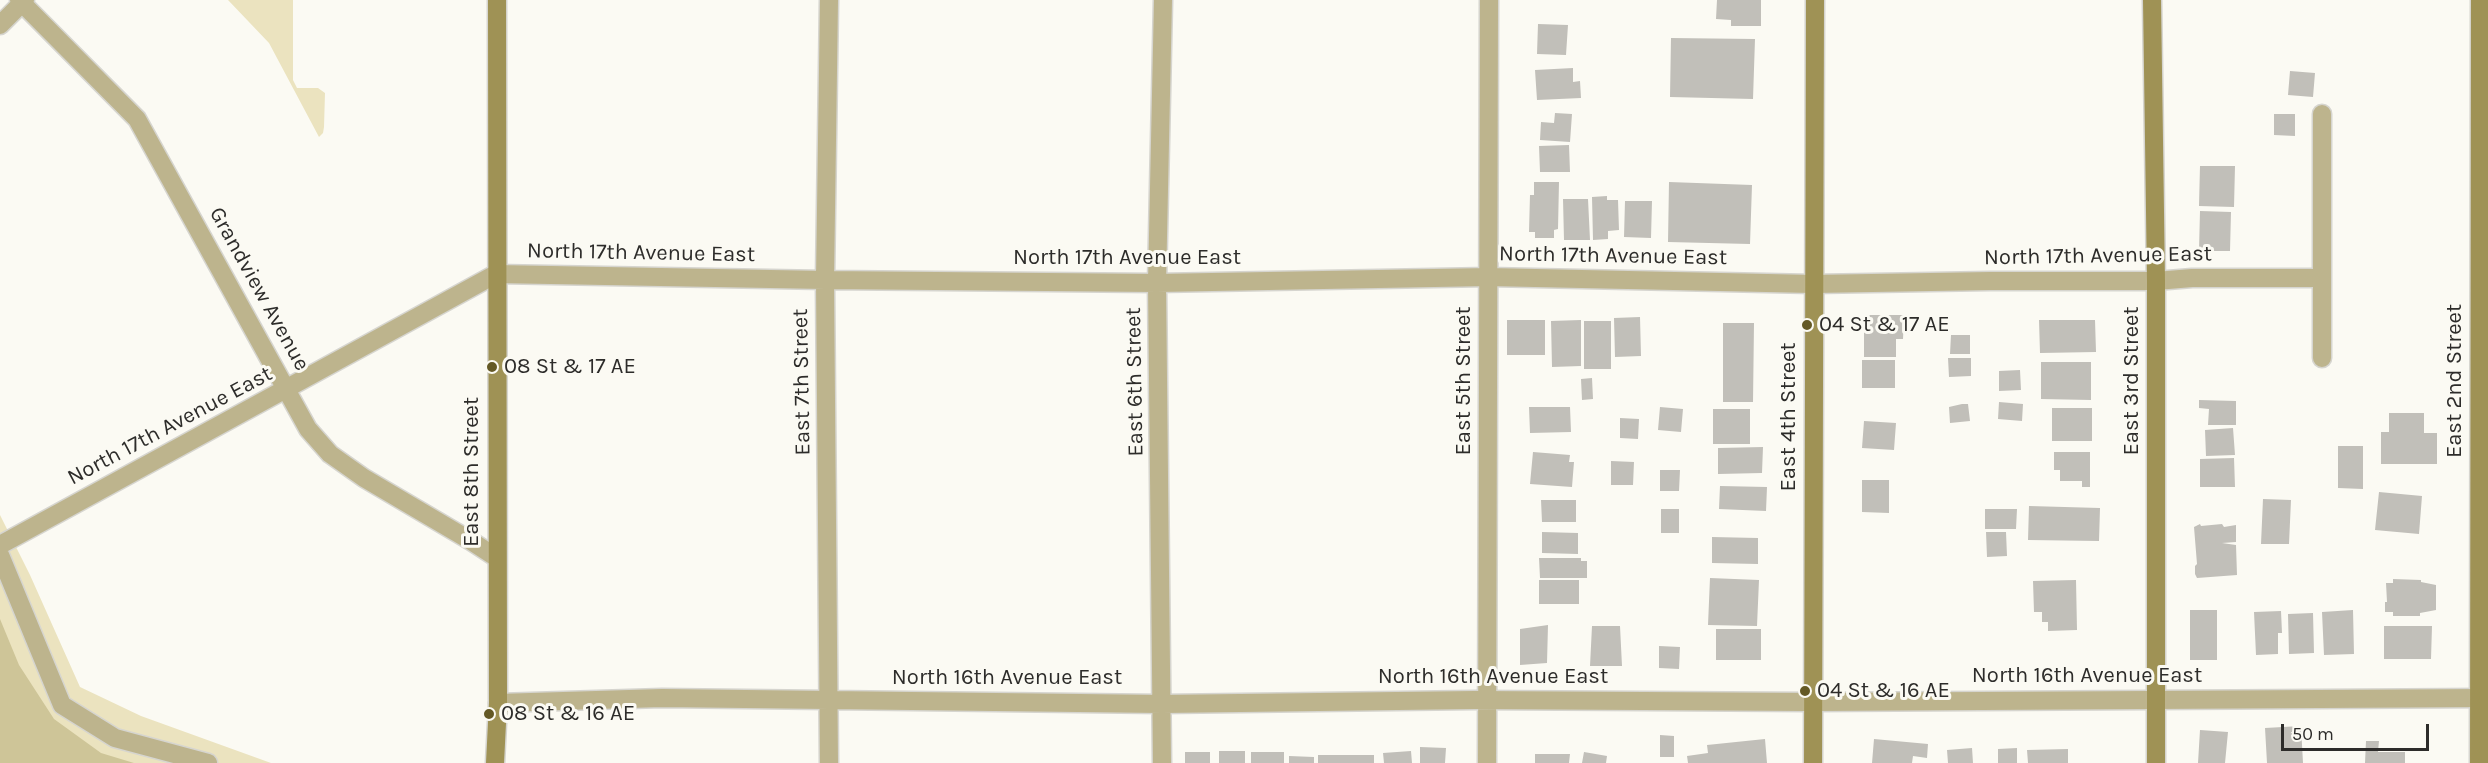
<!DOCTYPE html>
<style>
body{margin:0}
#map{position:relative;width:2488px;height:763px;overflow:hidden;background:#fbfaf3;font-family:Karla,sans-serif}
canvas{display:block}
.scale{position:absolute;left:2281px;top:724px;width:148px;height:27px;box-sizing:border-box;border:3px solid #2d2c2a;border-top:0;padding-left:8px;font-size:18px;line-height:21px;white-space:nowrap;color:#2d2c2a;-webkit-text-stroke:4px #fbfaf3;paint-order:stroke}
</style>
<div id="map">
<canvas width="2488" height="763"></canvas>
<div class="scale">50 m</div>
</div>
<script>
const context = document.querySelector('canvas').getContext('2d');
context.lineJoin = 'round';
function fillPath(path, color) {
  context.fillStyle = color;
  context.fill(path, 'evenodd');
}
function toPath(rows) {
  const path = new Path2D();
  for (const r of rows) {
    path.moveTo(r[0], r[1]);
    for (let i = 2; i < r.length; i += 2) path.lineTo(r[i], r[i + 1]);
  }
  return path;
}
function stroke(path, color, width, dash) {
  context.strokeStyle = color;
  context.lineWidth = width;
  context.lineCap = dash ? 'butt' : 'round';
  context.setLineDash(dash || []);
  context.stroke(path);
}
function label(font, color, halo, rows, align = 'center') {
  context.font = font + ' Karla,sans-serif';
  context.lineWidth = 6;
  context.setLineDash([]);
  context.textBaseline = 'middle';
  context.strokeStyle = halo;
  context.fillStyle = color;
  for (const [text, x, y, turn = 0] of rows) {
    context.save();
    context.translate(x, y);
    context.rotate((+turn || 0) * Math.PI / 180);
    context.textAlign = isNaN(turn) ? turn : align;
    if (halo) context.strokeText(text, 0, 0);
    context.fillText(text, 0, 0);
    context.restore();
  }
}
fillPath(toPath([
 [228,0,293,0,293,80,297,88,318,88,325,93,324,127,323,133,319,137,269,43],
 [0,515,30,575,80,687,141,716,271,763,0,763]
]), '#ebe3bf');
fillPath(toPath([
 [0,619,19,665,54,719,101,753,134,763,0,763]
]), '#cec598');
fillPath(toPath([
 [1717,0,1761,0,1761,26,1731,26,1731,20,1716,19],
 [1538,24,1568,25,1566,55,1537,54],
 [1671,38,1755,39,1753,99,1670,97],
 [1573,68,1573,82,1580,81,1581,98,1537,100,1535,70],
 [2290,71,2315,73,2313,97,2288,95],
 [1555,113,1572,114,1570,142,1540,140,1541,122,1554,123],
 [2274,114,2295,114,2295,136,2274,135],
 [1569,145,1570,172,1540,172,1539,146],
 [2200,166,2235,166,2234,207,2199,206],
 [1534,182,1559,182,1558,229,1554,230,1554,238,1535,238,1535,232,1529,232,1530,195,1534,195],
 [1669,182,1752,185,1750,244,1668,242],
 [1607,196,1607,200,1618,200,1619,230,1608,231,1608,239,1593,240,1592,197],
 [1563,199,1588,199,1590,240,1564,240],
 [1625,201,1652,201,1651,238,1624,237],
 [2200,211,2231,212,2230,251,2199,251],
 [1864,315,1904,315,1903,339,1896,339,1896,357,1864,357],
 [1640,317,1641,356,1615,357,1614,318],
 [1507,320,1545,320,1545,355,1507,355],
 [1581,320,1581,366,1552,367,1551,321],
 [2039,320,2095,320,2096,352,2040,353],
 [1584,321,1611,321,1611,369,1584,369],
 [1723,323,1754,323,1753,402,1723,402],
 [1951,335,1970,335,1970,354,1950,354],
 [1948,358,1971,358,1971,376,1949,377],
 [1862,360,1895,360,1895,388,1862,388],
 [2041,362,2091,362,2091,400,2041,399],
 [2020,370,2021,390,1999,391,1999,371],
 [1592,378,1593,399,1582,400,1581,379],
 [2199,400,2236,401,2236,425,2208,425,2209,409,2199,408],
 [1999,402,2023,404,2022,421,1998,419],
 [1962,404,1968,404,1970,421,1950,423,1949,407],
 [1529,407,1570,407,1571,432,1530,433],
 [1660,407,1683,409,1681,432,1658,430],
 [2052,408,2092,408,2092,441,2052,441],
 [1713,409,1750,409,1750,444,1713,444],
 [2389,413,2424,413,2424,433,2437,433,2437,464,2381,464,2381,432,2389,432],
 [1620,418,1639,419,1638,439,1620,438],
 [1864,421,1896,423,1894,450,1862,448],
 [2233,428,2235,455,2206,456,2205,430],
 [2338,446,2363,446,2363,489,2338,488],
 [1763,447,1762,473,1718,474,1718,448],
 [1533,452,1570,455,1569,462,1574,462,1572,487,1530,484],
 [2054,452,2090,452,2090,487,2082,487,2082,481,2060,481,2060,470,2054,470],
 [2234,458,2235,487,2200,487,2200,459],
 [1611,461,1634,462,1633,485,1611,485],
 [1660,470,1680,470,1679,491,1660,491],
 [1862,480,1889,480,1889,513,1862,512],
 [1720,486,1767,487,1766,511,1719,509],
 [2379,492,2422,496,2419,534,2375,530],
 [2263,499,2291,500,2289,544,2261,544],
 [1541,500,1576,500,1576,522,1542,522],
 [2029,506,2100,508,2099,541,2028,540],
 [1661,509,1679,509,1679,533,1661,533],
 [1985,509,2017,509,2016,529,1985,529],
 [2200,524,2201,526,2222,524,2224,527,2236,525,2236,542,2222,543,2236,545,2237,575,2197,578,2195,574,2195,566,2197,564,2194,527],
 [1542,532,1578,533,1578,554,1542,553],
 [1986,532,2006,532,2007,556,1987,557],
 [1712,537,1758,538,1758,564,1712,563],
 [1539,558,1581,558,1581,561,1587,561,1587,578,1540,578],
 [1710,578,1759,580,1757,626,1708,625],
 [2393,579,2421,580,2421,582,2436,585,2436,610,2420,613,2420,616,2393,616,2393,612,2385,612,2385,602,2387,602,2386,583,2393,583],
 [1539,580,1579,580,1579,604,1539,604],
 [2076,580,2077,630,2048,631,2048,622,2042,622,2042,612,2034,612,2033,581],
 [2190,610,2217,610,2217,660,2190,660],
 [2353,610,2354,654,2324,655,2322,612],
 [2281,611,2282,633,2278,633,2278,654,2256,655,2254,612],
 [2313,613,2314,653,2289,654,2288,614],
 [1548,625,1547,663,1520,665,1520,629],
 [1592,626,1620,626,1622,666,1590,666],
 [2384,626,2432,626,2431,659,2384,659],
 [1716,629,1761,629,1761,660,1716,660],
 [1659,646,1680,647,1679,669,1659,668],
 [2301,726,2303,763,2267,763,2265,728],
 [2200,730,2228,732,2225,763,2198,763],
 [1660,735,1674,736,1674,757,1660,757],
 [1765,739,1767,763,1688,763,1687,756,1708,753,1707,745],
 [1874,739,1928,744,1927,758,1913,756,1912,763,1872,763],
 [2366,741,2379,741,2378,752,2405,752,2405,763,2365,763],
 [1420,747,1446,748,1445,763,1420,763],
 [1972,748,1973,763,1948,763,1947,750],
 [2017,748,2017,763,1998,763,1998,749],
 [2068,749,2068,763,2028,763,2027,750],
 [1219,751,1245,751,1245,763,1219,763],
 [1411,751,1412,763,1384,763,1383,753],
 [1185,752,1210,752,1210,763,1185,763],
 [1251,752,1284,752,1284,763,1251,763],
 [1584,752,1607,756,1606,763,1582,763],
 [1535,754,1570,754,1569,763,1535,763],
 [1318,755,1374,755,1374,763,1318,763],
 [1289,756,1314,757,1314,763,1289,763]
]), '#c1bfb9');
const street = toPath([
 [19,0,137,119,308,429,330,454,364,478,471,541,497,558],
 [0,25,25,0],
 [2322,358,2322,114],
 [0,545,496,274,825,280,1157,283,1489,277,1813,284,1990,281,2156,281,2192,278,2322,278],
 [0,555,62,705,115,738,208,763],
 [498,703,662,698,1162,704,1475,700,1812,702,2488,698],
 [829,763,825,280,829,0],
 [1162,763,1157,283,1163,0],
 [1487,763,1489,0]
]);
const secondary = toPath([
 [2152,0,2156,281,2156,763],
 [495,763,498,703,497,0],
 [1813,763,1815,0],
 [2479,763,2480,0]
]);
stroke(street, '#d6d5cf', 21);
stroke(secondary, '#d6d5cf', 21);
stroke(street, '#bdb48d', 18);
stroke(secondary, '#9f9255', 18);
for (const [x, y, r, color] of [
 [1807,325,6,"#645925"],
 [492,367,6,"#645925"],
 [1805,691,6,"#645925"],
 [489,714,6,"#645925"]
]) {
  const dot = new Path2D();
  dot.arc(x, y, r, 0, 2 * Math.PI);
  context.fillStyle = color;
  context.fill(dot);
  stroke(dot, '#fbfaf3', 2);
}
label('22px', '#2d2c2a', '#fbfaf3', [
 ["North 17th Avenue East",641,253,1],
 ["North 17th Avenue East",1613,256,1],
 ["North 17th Avenue East",2098,256,-1],
 ["North 17th Avenue East",1127,258],
 ["Grandview Avenue",259,289,61],
 ["East 5th Street",1464,381,-90],
 ["East 3rd Street",2132,381,-90],
 ["East 2nd Street",2455,381,-90],
 ["East 7th Street",802,382,-91],
 ["East 6th Street",1135,382,-91],
 ["East 4th Street",1789,417,-90],
 ["North 17th Avenue East",170,426,-28],
 ["East 8th Street",472,472,-90],
 ["North 16th Avenue East",2087,676],
 ["North 16th Avenue East",1493,677],
 ["North 16th Avenue East",1007,678]
]);
label('22px', '#2d2c2a', '#fbfaf3', [
 ["04 St & 17 AE",1819,325],
 ["08 St & 17 AE",504,367],
 ["04 St & 16 AE",1817,691],
 ["08 St & 16 AE",501,714]
], 'left');
</script>
